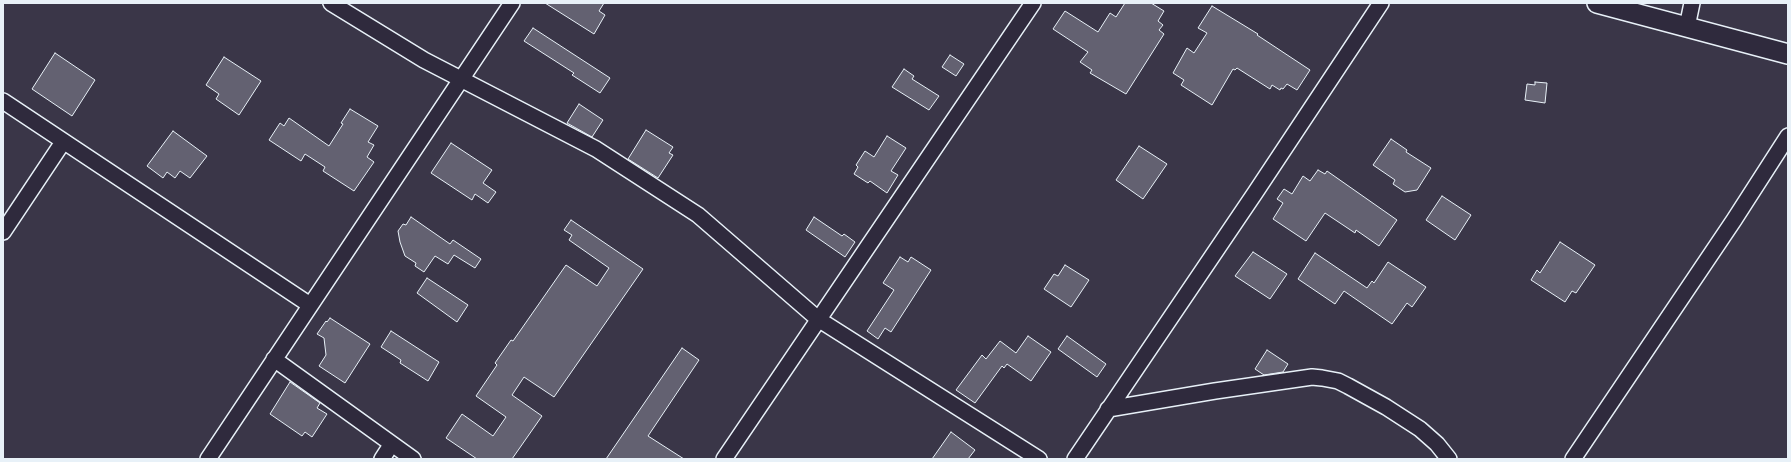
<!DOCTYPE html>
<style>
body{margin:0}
#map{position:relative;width:1791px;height:462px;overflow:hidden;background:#3a3648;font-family:Mynerve,sans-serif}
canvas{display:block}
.frame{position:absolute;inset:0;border:4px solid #e8f1f8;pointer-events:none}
</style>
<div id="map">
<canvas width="1791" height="462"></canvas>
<div class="frame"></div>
</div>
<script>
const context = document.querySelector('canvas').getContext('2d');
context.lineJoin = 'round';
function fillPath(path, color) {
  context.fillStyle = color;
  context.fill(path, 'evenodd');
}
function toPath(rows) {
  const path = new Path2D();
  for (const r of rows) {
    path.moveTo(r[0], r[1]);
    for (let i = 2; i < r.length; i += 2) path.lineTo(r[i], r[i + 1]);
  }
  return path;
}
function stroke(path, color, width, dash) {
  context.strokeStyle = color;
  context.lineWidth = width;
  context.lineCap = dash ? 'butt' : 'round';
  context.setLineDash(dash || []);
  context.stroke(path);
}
const building = toPath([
 [545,3,604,3,599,11,605,15,594,34,545,3],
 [1125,3,1151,3,1164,11,1158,21,1163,25,1159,30,1164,34,1126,94,1090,73,1092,70,1080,62,1088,52,1053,29,1065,11,1098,32,1110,13,1116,17,1125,3],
 [1212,6,1258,34,1257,35,1310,70,1297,90,1287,84,1283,89,1281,88,1280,90,1272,85,1270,89,1237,68,1235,70,1233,69,1212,105,1181,85,1184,80,1173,73,1187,48,1194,53,1207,33,1198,28,1212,6],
 [533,28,610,78,600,93,572,75,574,73,524,41,533,28],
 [55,53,95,80,72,116,32,89,55,53],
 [950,55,964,64,956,76,942,67,950,55],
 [224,57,261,81,239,115,216,99,219,94,206,85,224,57],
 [904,69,914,76,912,79,939,96,929,110,892,87,904,69],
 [1535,82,1547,83,1545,103,1525,100,1527,84,1535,85,1535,82],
 [579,104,603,120,592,137,567,123,579,104],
 [350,109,378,126,368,142,374,145,367,157,374,162,354,191,323,171,325,167,305,154,301,161,269,140,280,123,284,126,289,118,329,146,343,124,341,123,350,109],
 [646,130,673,147,669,153,673,155,658,178,628,159,646,130],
 [173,131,207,156,190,178,180,171,175,178,167,172,163,178,147,166,173,131],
 [887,136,906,148,891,171,898,175,887,193,870,181,868,183,854,174,858,167,856,165,865,151,874,157,887,136],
 [1391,139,1407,150,1406,152,1431,168,1417,190,1405,192,1393,184,1395,180,1373,165,1391,139],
 [451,143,492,170,483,183,496,192,488,203,475,194,472,200,431,173,451,143],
 [1139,146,1167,164,1143,199,1116,180,1139,146],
 [1318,170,1325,174,1327,171,1397,220,1379,246,1356,230,1355,233,1325,213,1306,241,1273,219,1283,203,1277,199,1284,189,1292,194,1303,176,1310,181,1318,170],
 [1442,196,1471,215,1455,240,1426,220,1442,196],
 [411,217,450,244,453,240,481,259,475,268,454,255,448,264,435,256,424,272,415,266,416,263,405,256,400,242,398,231,403,224,406,225,411,217],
 [814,217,842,236,844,234,855,242,845,257,806,230,814,217],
 [571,220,643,269,554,397,524,377,512,395,542,416,512,459,477,459,446,438,462,414,493,436,506,417,476,396,497,365,495,363,511,340,513,341,566,265,597,286,609,268,569,240,572,235,564,230,571,220],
 [1560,242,1595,265,1576,293,1572,291,1565,302,1531,280,1537,270,1540,273,1560,242],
 [1253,252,1287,274,1270,299,1235,276,1253,252],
 [1315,253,1367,288,1372,281,1374,283,1388,262,1426,287,1412,307,1407,303,1392,324,1344,291,1335,304,1298,279,1315,253],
 [900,257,908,262,911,257,931,270,891,332,885,328,878,339,867,331,894,290,883,283,900,257],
 [1065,265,1089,280,1071,307,1044,289,1054,274,1058,276,1065,265],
 [427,278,468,305,457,322,417,293,427,278],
 [330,318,370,344,345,383,319,366,326,355,324,338,317,334,326,321,327,322,330,318],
 [391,331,439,362,428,381,400,363,401,360,381,347,391,331],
 [1028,336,1051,352,1031,381,1007,364,1004,368,1002,366,975,403,956,390,982,355,986,359,1000,341,1016,353,1028,336],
 [1067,336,1106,364,1097,377,1058,349,1067,336],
 [682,348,699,360,648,436,684,459,606,459,682,348],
 [1267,350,1288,364,1283,372,1264,375,1255,369,1267,350],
 [290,382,320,403,317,408,327,414,312,437,305,432,302,436,270,414,290,382],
 [951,432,975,450,968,459,932,459,951,432]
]);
fillPath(building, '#636171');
stroke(building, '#e8f1f8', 1);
const minor = toPath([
 [331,3,424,60,596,149,698,215,818,319,1039,459],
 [1687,27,1692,3],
 [3,101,310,305],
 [3,232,63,142],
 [274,359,413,459],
 [1108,409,1215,391,1312,377,1322,378,1338,381,1348,386,1386,407,1420,429,1437,444,1449,459],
 [208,459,512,3],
 [382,459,391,445],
 [724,459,1033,3],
 [1075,459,1255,193,1381,3],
 [1573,459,1734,220,1788,136]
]);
const tertiary = toPath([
 [1597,3,1788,54]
]);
stroke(minor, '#e8f1f8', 18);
stroke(tertiary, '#e8f1f8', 22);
stroke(minor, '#2f2a3d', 15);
stroke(tertiary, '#2f2a3d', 19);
</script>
